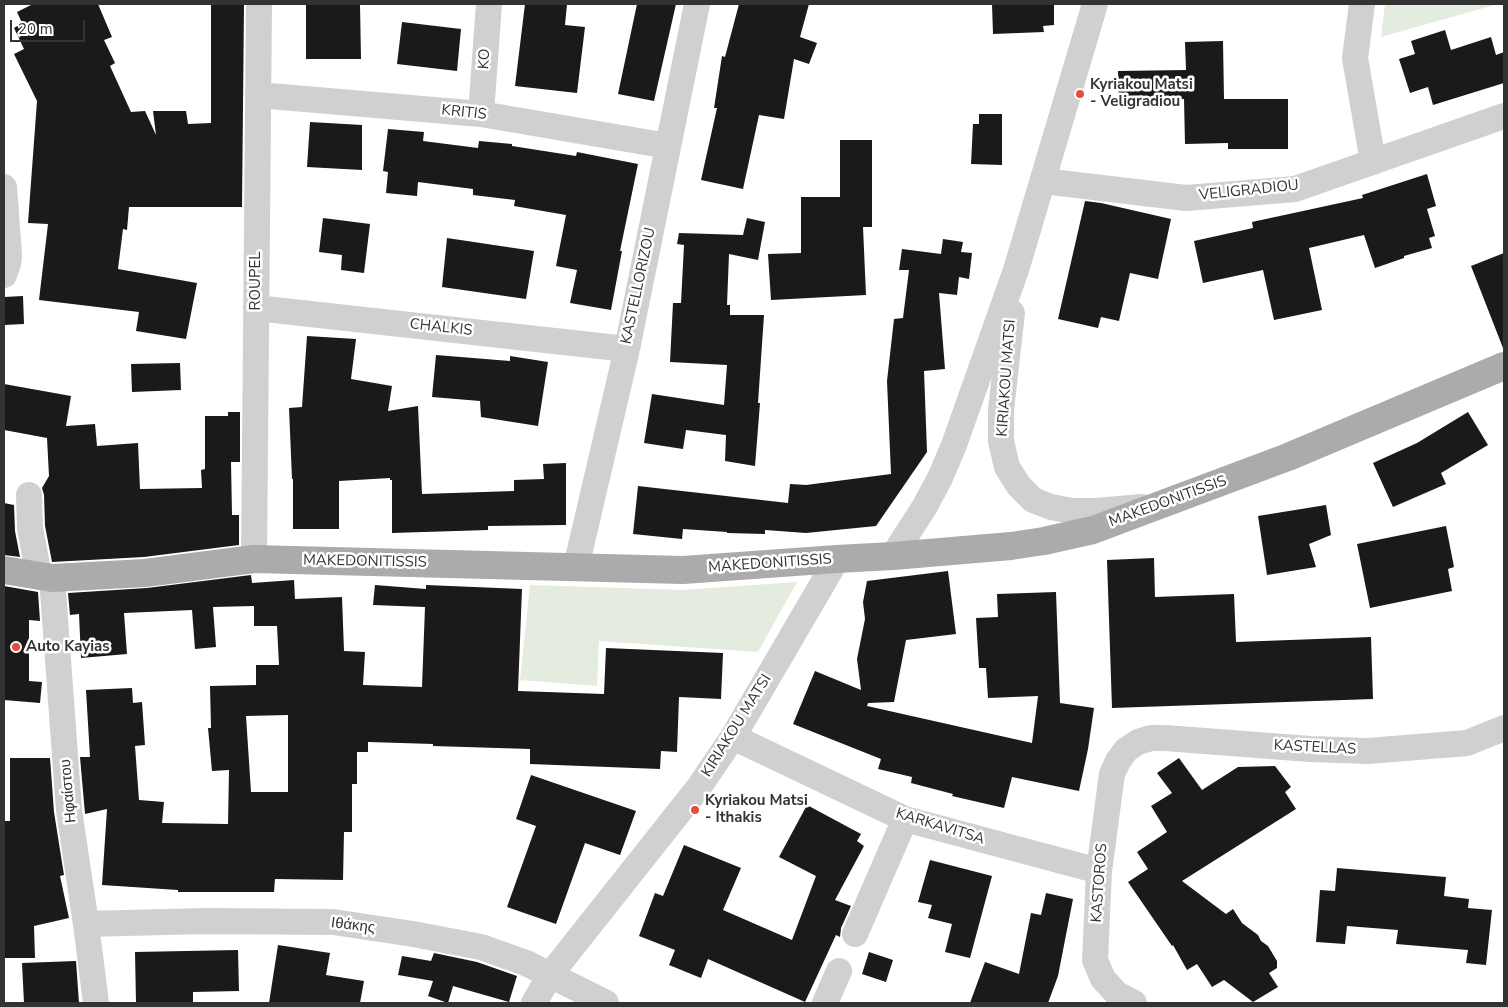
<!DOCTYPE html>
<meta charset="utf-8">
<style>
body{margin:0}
#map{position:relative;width:1508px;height:1007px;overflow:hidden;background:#fff;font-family:"Nunito Sans",sans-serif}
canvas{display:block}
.frame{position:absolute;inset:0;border:5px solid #333;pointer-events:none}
.scale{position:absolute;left:10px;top:20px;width:75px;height:22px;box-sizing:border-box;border:2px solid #333;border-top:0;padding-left:6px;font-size:15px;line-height:18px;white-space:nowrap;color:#333;-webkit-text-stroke:4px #fff;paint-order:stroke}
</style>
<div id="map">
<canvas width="1508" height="1007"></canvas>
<div class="frame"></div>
<div class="scale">20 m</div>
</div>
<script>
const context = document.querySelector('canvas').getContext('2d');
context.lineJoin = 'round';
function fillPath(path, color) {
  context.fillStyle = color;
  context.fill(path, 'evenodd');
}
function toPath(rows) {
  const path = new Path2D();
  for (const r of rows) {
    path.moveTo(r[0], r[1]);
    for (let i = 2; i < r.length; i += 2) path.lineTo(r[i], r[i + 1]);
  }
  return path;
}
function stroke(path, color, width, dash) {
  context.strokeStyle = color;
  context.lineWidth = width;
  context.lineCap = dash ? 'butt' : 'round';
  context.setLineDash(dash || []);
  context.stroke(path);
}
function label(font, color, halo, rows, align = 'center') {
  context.font = font + ' "Nunito Sans",sans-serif';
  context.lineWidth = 5;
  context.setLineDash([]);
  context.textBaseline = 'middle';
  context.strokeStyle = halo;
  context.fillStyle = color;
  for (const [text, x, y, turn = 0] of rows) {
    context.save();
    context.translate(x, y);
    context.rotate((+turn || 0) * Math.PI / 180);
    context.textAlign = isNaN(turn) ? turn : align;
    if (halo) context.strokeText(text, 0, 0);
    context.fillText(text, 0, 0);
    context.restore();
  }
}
fillPath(toPath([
 [1385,4,1498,4,1381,37],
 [797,582,758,652,599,641,597,686,520,680,530,585,682,590]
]), '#e4ebdf');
fillPath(toPath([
 [33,4,98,4,112,37,104,40,115,63,110,66,131,112,145,111,156,135,153,111,186,111,188,124,211,123,211,4,244,4,242,207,129,207,127,230,123,229,118,269,197,283,186,339,136,331,139,312,39,300,48,224,28,223,37,101,14,54,24,49,14,28,22,23,17,12],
 [306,4,360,4,361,59,306,59],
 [525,4,567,4,565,25,585,27,577,93,515,86],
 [637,4,676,4,654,101,618,94],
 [739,4,809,4,800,37,817,43,809,64,794,59,784,119,759,115,743,189,701,180,717,108,714,108,722,56,725,57],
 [992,4,1054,4,1054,25,1043,26,1044,32,993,34],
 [402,22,461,29,457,71,397,64],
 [1445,30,1451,50,1491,37,1496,55,1504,52,1504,83,1433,105,1428,87,1410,93,1399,59,1415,54,1411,41],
 [1223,41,1224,99,1288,99,1288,149,1228,149,1228,143,1185,144,1184,99,1119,101,1118,71,1186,70,1185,42],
 [979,114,1002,114,1002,165,971,164,973,124,979,124],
 [310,122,362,125,362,170,307,167],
 [388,129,424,132,423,141,478,148,479,141,512,144,512,146,576,156,577,152,638,164,620,251,622,251,611,310,570,303,577,270,556,266,566,215,514,206,515,200,473,195,473,189,418,182,417,196,386,193,388,172,383,171],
 [840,140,872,140,872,227,863,227,866,295,771,300,768,254,801,253,801,197,840,197],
 [1427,174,1436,206,1427,209,1435,236,1429,238,1432,248,1404,256,1404,258,1375,268,1364,235,1309,248,1322,310,1274,320,1263,270,1203,283,1194,241,1253,228,1252,222,1363,198,1362,195],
 [1085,201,1101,203,1171,219,1158,279,1130,273,1119,321,1101,317,1098,328,1058,319],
 [323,218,370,224,364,273,341,270,342,255,319,252],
 [747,218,765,222,758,260,729,254,727,305,730,305,730,315,764,315,758,403,760,403,755,466,725,461,726,435,686,430,683,449,644,443,652,394,724,405,727,365,670,362,673,303,681,303,684,245,677,244,679,233,743,235],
 [447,238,534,251,526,299,442,287],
 [943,239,963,242,961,252,972,253,969,279,959,277,957,295,939,293,945,369,924,371,927,452,876,526,806,533,765,530,765,534,727,533,727,532,683,529,682,539,633,534,638,486,788,503,790,484,806,485,891,474,887,381,894,319,903,318,909,270,899,270,902,249,941,254],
 [1504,253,1504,348,1503,348,1471,266],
 [23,296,24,324,4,325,4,297],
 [307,336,356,339,351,379,392,386,388,411,418,406,422,494,514,491,514,480,544,479,543,464,566,463,566,525,488,526,488,530,392,533,392,480,390,480,390,478,339,481,339,529,293,529,293,479,292,479,289,408,302,407],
 [436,355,510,361,510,356,548,362,538,426,481,417,480,401,432,397],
 [180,363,181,390,132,392,131,364],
 [4,384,71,396,66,426,95,424,97,446,138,443,140,489,202,488,201,470,205,469,205,416,228,416,228,412,240,412,240,462,231,462,232,515,239,515,239,545,144,557,52,562,45,526,44,495,42,488,49,476,47,438,4,430],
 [1468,412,1488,445,1441,473,1446,484,1393,507,1373,463,1417,443],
 [4,503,14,505,15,531,20,557,4,555],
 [1326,505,1331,535,1309,544,1316,567,1267,575,1258,516],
 [1446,526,1454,567,1448,569,1452,591,1370,608,1357,544],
 [1154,558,1155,597,1234,594,1236,642,1371,637,1373,699,1112,708,1107,560],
 [948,571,956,634,906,640,894,702,868,703,867,706,1032,743,1038,696,988,698,986,668,979,668,976,618,998,617,997,594,1056,592,1060,703,1094,708,1088,749,1079,791,1012,777,1004,808,952,796,953,794,911,783,912,777,878,769,881,759,793,724,815,671,861,690,857,659,865,619,863,602,867,581],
 [251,575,252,583,294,580,295,599,342,597,344,651,365,652,363,685,422,687,425,607,373,605,375,585,426,589,426,585,522,589,518,691,604,694,606,648,723,653,721,699,679,697,677,752,661,751,660,769,530,764,530,749,433,746,433,744,368,742,368,752,357,752,357,784,352,784,352,832,344,832,343,880,275,879,274,892,178,892,178,890,102,885,107,809,85,814,80,757,90,757,86,690,132,688,133,703,142,702,145,745,135,746,139,800,164,802,162,823,228,824,229,770,212,771,208,728,211,728,210,686,256,685,256,665,279,665,277,626,254,626,254,606,213,607,216,647,195,649,192,610,124,613,127,654,81,658,79,614,70,615,68,593,147,588],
 [288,715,288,792,251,792,246,716],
 [4,586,38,592,40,621,29,620,29,681,42,682,40,703,4,700],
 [10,758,50,758,54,812,64,875,60,876,69,918,34,926,35,958,4,958,4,821,10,821],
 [1179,758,1202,790,1238,767,1275,766,1291,787,1285,792,1296,809,1182,881,1226,914,1233,909,1242,923,1258,935,1261,941,1268,946,1277,961,1277,968,1269,973,1278,987,1253,1002,1224,980,1212,987,1197,964,1187,970,1173,945,1172,946,1128,882,1148,869,1137,852,1167,832,1151,806,1172,793,1157,773],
 [531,775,636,811,620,855,585,843,556,924,507,907,536,826,516,819],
 [807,805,861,834,857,841,864,846,835,900,851,906,841,928,840,937,836,935,805,1002,708,959,701,978,669,965,675,950,639,936,655,893,663,896,684,845,741,868,723,910,792,940,816,876,779,857],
 [930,860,992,876,970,958,945,952,952,924,928,918,932,905,918,902],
 [1337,868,1446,877,1444,896,1469,899,1468,908,1492,910,1486,965,1466,963,1468,950,1396,944,1398,930,1347,926,1345,944,1316,942,1320,890,1335,891],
 [1046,893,1073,899,1058,976,1048,1003,970,1003,985,962,1019,974,1031,913,1041,915],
 [278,945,330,953,326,975,364,981,360,1003,269,1003],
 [238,950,239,991,193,992,193,1003,136,1003,135,952],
 [869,952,893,960,886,982,862,974],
 [434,953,477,962,517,976,509,1002,453,986,448,1003,428,996,433,981,398,975,402,956,431,961],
 [76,961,79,1003,24,1003,22,963]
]), '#1a1a1a');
stroke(toPath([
 [1362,4,1355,58,1373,162],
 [258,95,481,114,668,146],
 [481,114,489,4],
 [1043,181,1186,198,1295,189,1504,116],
 [4,187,9,255,8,264,4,275],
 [256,308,627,349],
 [1012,313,1001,410,1001,441,1007,467,1019,486,1033,500,1051,507,1072,511,1096,511,1142,507],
 [29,495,30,528,39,576],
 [893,556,925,506,940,478,954,445,1016,270,1095,4],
 [254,559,259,4],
 [576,567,627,349,697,4],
 [52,578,69,810,86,924,96,1003],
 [733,737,905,819,1099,871],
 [86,924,205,921,333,922,413,934,481,947,526,963,606,1003],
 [855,934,905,819],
 [534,1003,550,975,699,787,733,737,837,559],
 [825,1003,839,971],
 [1134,1003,1117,994,1103,979,1095,960,1099,871,1112,774,1118,761,1126,750,1138,742,1151,738,1165,738,1310,749,1368,751,1467,743,1504,728]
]), '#d0d0d0', 26);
stroke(toPath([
 [4,570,52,578,145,573,254,559,683,570,837,559,893,556,1011,546,1044,541,1093,530,1288,457,1504,366]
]), '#ababab', 28);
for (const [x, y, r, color] of [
 [1080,94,5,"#e14e3e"],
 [16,647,5,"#e14e3e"],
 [695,810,5,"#e14e3e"]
]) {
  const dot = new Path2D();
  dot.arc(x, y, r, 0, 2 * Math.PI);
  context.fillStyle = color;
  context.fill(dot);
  stroke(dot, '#fff', 2);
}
label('15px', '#333', '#fff', [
 ["KO",485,59,-86],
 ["KRITIS",464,113,6],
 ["VELIGRADIOU",1249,191,-6],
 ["ROUPEL",256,281,-90],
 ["KASTELLORIZOU",639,286,-78],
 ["CHALKIS",441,328,6],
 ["KIRIAKOU MATSI",1007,378,-86],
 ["MAKEDONITISSIS",1168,502,-20],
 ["MAKEDONITISSIS",365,562,1],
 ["MAKEDONITISSIS",770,564,-4],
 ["KIRIAKOU MATSI",737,726,-58],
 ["KASTELLAS",1315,748,3],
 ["Ηφαίστου",69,791,-95],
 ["KARKAVITSA",940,827,17],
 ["KASTOROS",1100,883,-86],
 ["Ιθάκης",353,926,7]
]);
label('bold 15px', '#333', '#fff', [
 ["Kyriakou Matsi",1090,85],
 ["- Veligradiou",1090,102],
 ["Auto Kayias",26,647],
 ["Kyriakou Matsi",705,801],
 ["- Ithakis",705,818]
], 'left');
</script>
